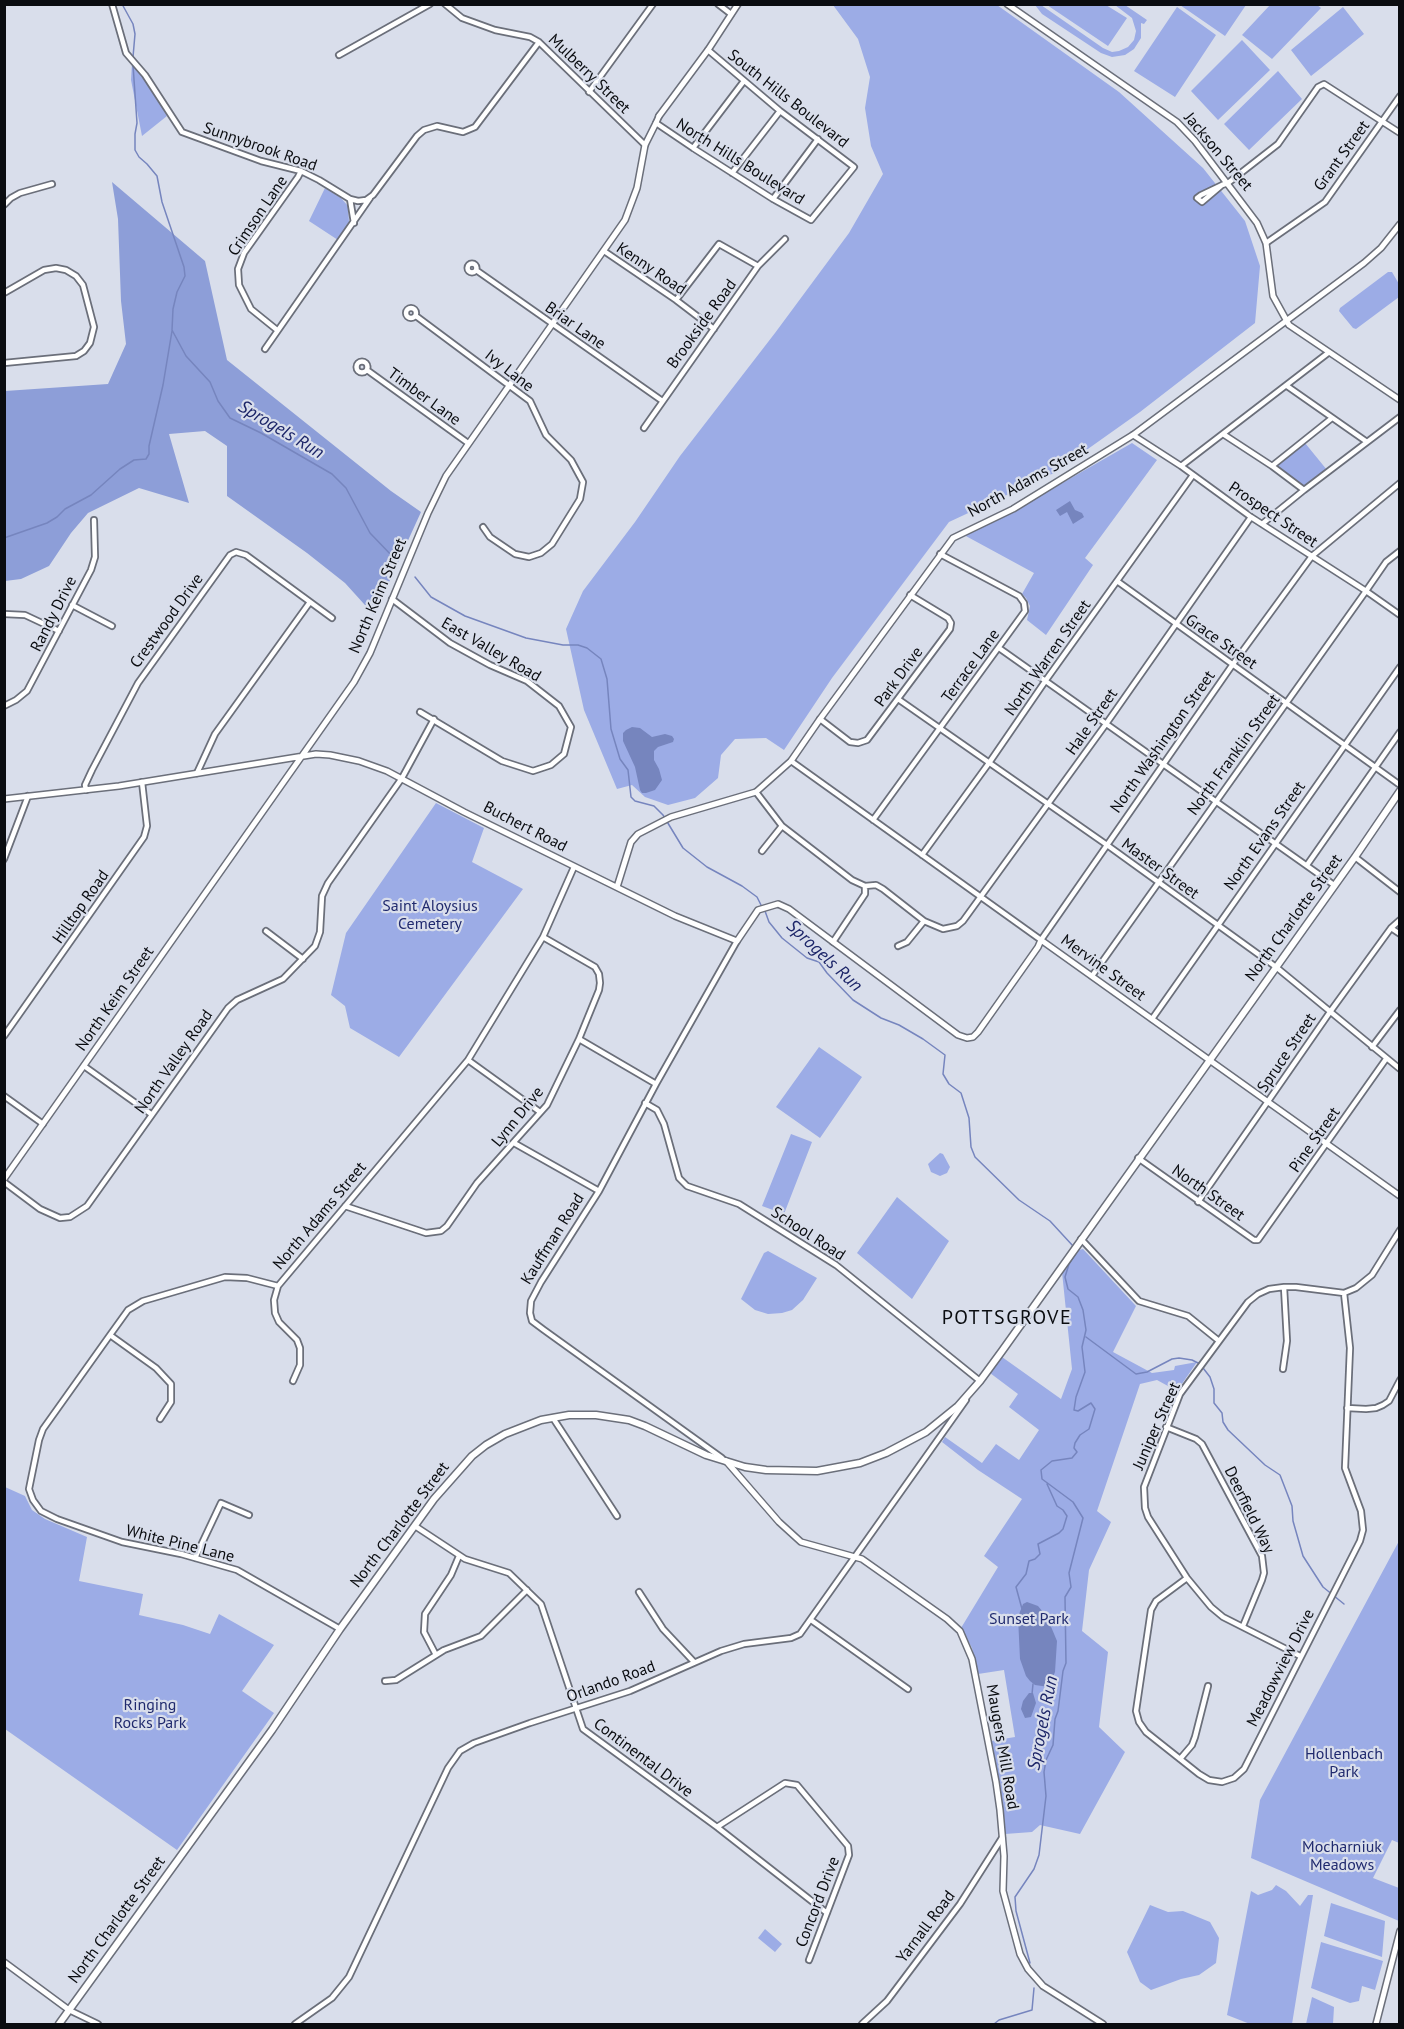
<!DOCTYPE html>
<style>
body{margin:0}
#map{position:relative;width:1404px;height:2029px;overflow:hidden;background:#d9deeb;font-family:"PT Sans",sans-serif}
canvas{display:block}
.frame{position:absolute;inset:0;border:6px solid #0a0c10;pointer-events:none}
</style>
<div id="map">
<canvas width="1404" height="2029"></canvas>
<div class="frame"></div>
</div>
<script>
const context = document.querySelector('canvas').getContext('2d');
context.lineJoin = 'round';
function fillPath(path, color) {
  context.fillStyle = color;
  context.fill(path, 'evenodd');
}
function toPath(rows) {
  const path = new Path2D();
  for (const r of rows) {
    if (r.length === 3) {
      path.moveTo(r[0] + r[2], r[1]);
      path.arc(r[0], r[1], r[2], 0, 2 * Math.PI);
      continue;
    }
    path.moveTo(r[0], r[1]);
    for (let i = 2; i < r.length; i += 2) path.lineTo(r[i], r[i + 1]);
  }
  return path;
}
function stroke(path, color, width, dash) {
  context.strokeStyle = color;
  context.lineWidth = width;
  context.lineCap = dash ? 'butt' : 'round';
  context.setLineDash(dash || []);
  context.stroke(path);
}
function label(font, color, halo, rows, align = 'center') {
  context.font = font + ' "PT Sans",sans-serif';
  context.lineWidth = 4.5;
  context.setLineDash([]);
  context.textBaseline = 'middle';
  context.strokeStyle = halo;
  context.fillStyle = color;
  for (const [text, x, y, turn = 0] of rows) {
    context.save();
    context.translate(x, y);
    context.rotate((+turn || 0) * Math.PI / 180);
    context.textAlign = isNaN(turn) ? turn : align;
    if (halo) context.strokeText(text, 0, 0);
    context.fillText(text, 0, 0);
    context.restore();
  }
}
fillPath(toPath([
 [833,5,997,5,1119,92,1203,168,1245,221,1260,266,1255,323,1140,412,1054,473,949,522,832,678,784,750,766,738,735,739,721,755,718,778,695,798,668,805,645,797,632,785,617,789,584,710,566,629,583,591,635,522,680,456,775,333,849,233,883,174,871,146,865,108,870,77,858,39],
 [1035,5,1041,5,1103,48,1112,52,1119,51,1128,47,1134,40,1136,31,1132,18,1115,5,1125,5,1147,20,1144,24,1141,23,1141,38,1134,49,1125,55,1112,57,1101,53,1042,14],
 [1047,5,1106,5,1127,18,1108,46],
 [1180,5,1246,5,1225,36],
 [1270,5,1317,5,1321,8,1272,59,1242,35],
 [1177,7,1216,35,1175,97,1134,71],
 [1343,7,1364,34,1311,76,1291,50],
 [1242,40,1270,70,1218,120,1191,91],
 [132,63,147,81,167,116,142,136,131,80],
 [1278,71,1302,99,1249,150,1224,124],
 [325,188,341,198,348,206,349,222,338,240,309,221],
 [1388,272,1392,272,1399,284,1399,297,1356,329,1353,328,1339,311,1340,308],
 [1132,443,1157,460,1085,558,1093,565,1046,635,1027,620,1030,606,1026,598,1022,594,1034,573,964,535,996,521],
 [1305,443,1327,470,1307,485,1303,486,1276,466],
 [436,803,484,828,472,862,523,889,399,1057,350,1028,345,1006,331,995,346,933],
 [819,1047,862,1077,820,1138,776,1107],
 [791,1134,812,1142,784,1214,762,1206],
 [940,1153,943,1154,950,1167,947,1173,940,1176,931,1172,928,1164],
 [897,1197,949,1241,912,1299,857,1253],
 [1083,1249,1136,1306,1113,1352,1152,1373,1174,1370,1175,1366,1197,1362,1177,1391,1157,1380,1140,1384,1097,1511,1111,1522,1089,1570,1082,1631,1108,1652,1099,1727,1125,1752,1080,1834,1040,1825,1032,1832,1005,1834,1003,1808,991,1741,1015,1737,1004,1670,978,1674,972,1648,961,1628,998,1567,984,1556,1022,1499,978,1470,942,1442,945,1437,982,1463,996,1444,1019,1460,1039,1430,1009,1407,1018,1394,990,1373,1002,1357,1061,1399,1072,1369,1062,1272,1079,1250],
 [768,1251,817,1278,803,1300,792,1310,782,1313,768,1314,755,1310,741,1299,764,1253],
 [5,1487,25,1496,32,1510,45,1519,87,1537,79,1581,143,1594,139,1615,183,1625,210,1634,219,1614,274,1645,242,1691,274,1713,177,1850,5,1729],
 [1399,1541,1399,1843,1392,1840,1373,1878,1399,1888,1399,1921,1251,1858,1260,1800],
 [1276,1885,1286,1891,1300,1906,1308,1895,1313,1895,1292,2024,1250,2024,1227,2015,1251,1891,1258,1895,1272,1890],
 [1331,1903,1385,1921,1382,1957,1324,1936],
 [1150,1905,1168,1912,1183,1911,1210,1922,1219,1938,1216,1963,1199,1975,1181,1979,1151,1990,1140,1982,1127,1952],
 [765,1929,782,1944,775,1952,758,1938],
 [1321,1942,1383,1961,1375,1990,1362,1986,1359,2001,1350,2003,1311,1988],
 [1312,1997,1334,2007,1333,2024,1306,2024]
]), '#9cace6');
fillPath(toPath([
 [112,182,205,261,227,360,391,491,421,512,374,615,345,583,307,553,227,496,227,446,205,431,169,434,189,503,139,488,88,513,71,533,49,566,21,579,5,581,5,391,108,384,126,344,121,301,118,219]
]), '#8d9ed8');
fillPath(toPath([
 [1070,501,1075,510,1082,513,1084,517,1073,524,1067,512,1060,516,1056,510],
 [632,727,640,728,652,737,665,734,672,736,674,739,673,742,658,747,654,751,654,760,659,769,662,780,655,790,646,793,642,793,640,790,635,767,623,741,623,733,626,730],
 [1027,1602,1038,1606,1047,1617,1057,1641,1055,1672,1049,1687,1035,1685,1030,1681,1026,1676,1020,1659,1018,1617,1023,1604],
 [1029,1693,1033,1693,1036,1703,1031,1717,1025,1718,1021,1709,1023,1701]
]), '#7685be');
stroke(toPath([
 [122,4,133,24,135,34,133,57],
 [133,65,137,123,135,134,135,150,139,157,147,164,157,176,162,202,184,267,185,276,177,292,173,309,172,330,186,356,210,382,218,401,230,418,261,433,332,474,346,488,370,533,395,559],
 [4,538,47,523,57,517,65,509,91,495,120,469,134,460,146,459,149,454,149,446,163,385,172,331],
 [415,577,431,597,465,616,526,638,563,645,578,645,587,648,601,659,607,679,611,729,620,759,628,770,631,797,635,801,654,806,663,815,683,848,707,867,742,886,757,897,762,907],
 [765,911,769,922,782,938,807,958,819,962,827,973,853,1000,881,1018,899,1025,923,1039,945,1055,943,1074,949,1084,961,1093,969,1118,971,1147,975,1157,1019,1200,1050,1221,1073,1246],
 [1086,1337,1136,1374,1147,1372,1172,1359,1179,1358,1192,1360,1200,1364,1210,1377,1214,1389,1214,1403,1222,1413,1223,1422,1228,1430,1265,1465,1280,1475,1292,1506,1293,1521,1303,1556,1323,1587,1344,1604],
 [1022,1609,1016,1587,1026,1574,1029,1561,1035,1559,1040,1554,1038,1544,1059,1533,1063,1529,1067,1516,1063,1510,1057,1506,1047,1484],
 [1032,1694,1033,1684],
 [1030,1963,1016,1911,1015,1897,1034,1869,1039,1855,1046,1796,1044,1772,1046,1760,1053,1745,1055,1719,1058,1711,1063,1671,1066,1663,1065,1597,1071,1587,1069,1573,1083,1518,1073,1502,1042,1479,1041,1470,1052,1461,1072,1458,1077,1452,1074,1448,1075,1443,1080,1435,1089,1429,1095,1409,1091,1403,1078,1411,1074,1410,1076,1397,1085,1372,1082,1347,1086,1330,1083,1310,1078,1297,1068,1289,1065,1277,1069,1264,1076,1253],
 [994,2024,999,2020,1032,2010,1034,1988]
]), '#7685be', 1.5);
const minor = toPath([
 [112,4,126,53,145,75,182,132,261,161,301,171,319,180,350,199,358,201,366,200,373,195,417,136,424,130,437,126,463,132,475,127,539,42],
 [445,4,462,18,495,30,530,37,539,42,645,145],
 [718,4,731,14],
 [339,55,430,4],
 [589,92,653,4],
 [659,116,656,123,693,148,773,199,811,220,854,167,780,111,708,50],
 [693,148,744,81],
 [732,173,780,111],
 [1222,185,1202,202,1197,198,1201,195,1222,185,1228,183,1278,144,1318,87,1324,84,1400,133],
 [350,199,354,223],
 [773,199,818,139],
 [4,205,11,198,20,193,52,184],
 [1266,243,1325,202,1400,96],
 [604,251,676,300,714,329],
 [472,268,4.5],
 [476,270,661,400],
 [4,293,44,270,56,268,66,270,76,276,83,285,94,327,90,343,84,351,76,356,4,363],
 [676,300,719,244,758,266],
 [411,313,5],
 [416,316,530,401,546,435,571,460,583,482,580,499,552,544,541,553,529,557,515,554,490,537,483,527],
 [277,330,251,309,239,285,238,269,244,253,298,177,301,171],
 [265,349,370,198],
 [362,367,5.5],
 [367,370,468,443],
 [1287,386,1367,442],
 [644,428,758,266,785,239],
 [1223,434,1272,466,1304,490],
 [1133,435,1181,466,1251,517,1366,591,1400,615],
 [1181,466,1328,353],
 [1272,466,1332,418],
 [1262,524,1304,490,1400,417],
 [1117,581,1400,785],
 [392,599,450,643,490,665,527,681,559,706,571,727,564,754,551,765,533,771,502,761,420,712],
 [72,605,112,626],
 [4,614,25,615,59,631],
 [999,648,1334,885],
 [898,699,1107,845,1276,967,1400,1069],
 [4,706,16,700,27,691,91,570,95,557,94,520],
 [820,719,850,742,858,743,867,740,950,629,951,623,948,618,910,595],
 [791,761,1041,940,1233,664,1312,556,1400,483],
 [197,773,215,734,310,602],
 [86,790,85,785,92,770,138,683,230,555,236,552,246,555,332,618],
 [756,792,782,826,852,880,865,886,876,885,883,889,924,921,943,929,957,926,963,921,1106,724,1251,517],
 [873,820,1025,611,1024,603,1019,596,940,554],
 [762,851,782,826],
 [922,855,989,763,1046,680,1193,475],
 [1355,857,1400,892],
 [4,859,28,796],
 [1307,865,1400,732],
 [1391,928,1400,934],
 [266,931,303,959],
 [833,942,865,894,865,886],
 [898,946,907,942,924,921],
 [1092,976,1366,591,1386,562,1400,551],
 [1152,1019,1400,667],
 [4,1036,144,837,147,826,142,782],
 [579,1039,656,1084],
 [1372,1047,1400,1010],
 [468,1060,540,1112],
 [84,1066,151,1114],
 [4,1096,43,1124],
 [645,1103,657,1110,664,1124,679,1178,687,1186,739,1204,836,1265,980,1381],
 [514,1143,599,1191],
 [1138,1158,1254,1240,1258,1240,1386,1059],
 [4,1182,40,1209,60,1218,70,1217,87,1206,228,1008,237,1000,283,979,315,946,320,932,322,896,328,883,402,778,434,719],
 [1198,1202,1330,1012,1391,928,1400,920],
 [345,1206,426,1233,441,1231,447,1226,477,1183,547,1105,579,1039,599,990,600,983,599,974,595,967,543,937],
 [1081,1239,1139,1301,1188,1316,1219,1341],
 [278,1286,274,1300,275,1313,279,1322,297,1340,300,1348,300,1365,293,1381],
 [110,1335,156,1368,171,1384,171,1402,160,1419],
 [1283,1369,1287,1341,1284,1287],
 [1347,1408,1366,1409,1376,1408,1383,1405,1389,1401,1400,1380],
 [553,1418,617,1516],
 [1166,1427,1196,1439,1202,1444,1262,1556,1264,1573,1262,1580,1243,1626],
 [722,1458,544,1330,532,1321,530,1313,531,1301,541,1282,599,1191,656,1084,737,941],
 [415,1526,465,1559,509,1573,541,1604,583,1729,717,1827,827,1913],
 [195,1558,221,1503,249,1515],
 [1187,1578,1156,1601,1151,1610,1136,1711,1139,1722,1146,1732,1199,1774,1209,1780,1222,1782,1234,1778,1244,1769,1360,1541,1363,1530,1361,1511,1345,1468,1350,1348,1344,1293],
 [639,1592,663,1629,694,1662],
 [811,1620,908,1689],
 [340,1629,237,1570,181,1554,122,1542,57,1519,41,1511,33,1500,29,1489,39,1440,43,1429,110,1335,128,1310,143,1301,225,1277,247,1278,278,1286,468,1060,543,937,574,867],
 [436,1655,424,1632,425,1614,451,1575,459,1556],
 [1300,1656,1223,1617,1211,1607,1187,1578,1148,1517,1145,1508,1144,1487,1180,1394,1248,1302,1258,1294,1269,1289,1284,1287,1296,1287,1344,1293,1356,1288,1372,1275,1400,1230],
 [385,1681,396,1680,444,1650,481,1636,527,1590],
 [1180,1759,1192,1745,1195,1737,1208,1686],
 [717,1827,785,1783,797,1785,848,1846,849,1855,809,1960],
 [69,2010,98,2024],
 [295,2024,332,1998,349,1977,448,1768,460,1751,474,1743,530,1723,630,1691,721,1651,744,1644,791,1638,800,1634,966,1400],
 [862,2024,887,2001,960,1904,1002,1838]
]);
const tertiary = toPath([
 [1007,4,1177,122,1195,141,1257,223,1266,243,1273,296,1289,325,1400,400],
 [659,116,708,50,738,4],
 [4,799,119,786,316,754,330,755,359,761,387,771,464,812,675,916,737,941,758,910,778,904,789,909,958,1035,967,1038,973,1037,978,1032,1038,947,1041,940,1400,1196],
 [617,887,631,842,638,834,671,817,756,792,791,761,820,719,953,538,1013,509,1133,435,1364,263,1381,248,1400,224],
 [4,1179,354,682,370,653,428,513,446,476,625,220,637,188,645,145,656,123],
 [726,1461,779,1522,801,1542,862,1559,947,1619,960,1631,972,1659,996,1782,1000,1810,1004,1856,1003,1891,1020,1954,1028,1969,1043,1986,1103,2024],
 [4,1962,69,2010],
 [1376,2024,1400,1931]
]);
const secondary = toPath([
 [59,2024,272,1730,340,1629,434,1499,472,1456,486,1445,505,1434,541,1420,569,1415,596,1415,629,1420,645,1426,706,1455,745,1467,766,1470,817,1471,860,1463,886,1453,926,1432,958,1406,980,1381,1002,1351,1355,857,1400,791]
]);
stroke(minor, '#6b6f7a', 8);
stroke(tertiary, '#6b6f7a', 8);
stroke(secondary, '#6b6f7a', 9);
stroke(minor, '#fff', 4.5);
stroke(tertiary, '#fff', 5);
stroke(secondary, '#fff', 6);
label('16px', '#0a0c10', '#d9deeb', [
 ["Mulberry Street",589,74,44],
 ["South Hills Boulevard",788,99,38],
 ["Sunnybrook Road",260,147,19],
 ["Jackson Street",1218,152,50],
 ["Grant Street",1342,156,-54],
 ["North Hills Boulevard",740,162,32],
 ["Crimson Lane",258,216,-56],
 ["Kenny Road",651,269,34],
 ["Brookside Road",702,324,-54],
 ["Briar Lane",575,326,35],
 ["Ivy Lane",509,371,38],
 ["Timber Lane",424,397,36],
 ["North Adams Street",1028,481,-29],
 ["Prospect Street",1273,515,34],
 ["North Keim Street",378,596,-67],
 ["Randy Drive",54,614,-63],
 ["Crestwood Drive",167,621,-54],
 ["Grace Street",1221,642,35],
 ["East Valley Road",491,650,30],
 ["North Warren Street",1048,658,-55],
 ["Terrace Lane",971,666,-54],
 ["Park Drive",899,677,-54],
 ["Hale Street",1092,722,-55],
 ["North Washington Street",1163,742,-55],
 ["North Franklin Street",1234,755,-54],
 ["Buchert Road",525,827,27],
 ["North Evans Street",1265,836,-55],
 ["Master Street",1160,869,36],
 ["Hilltop Road",81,907,-55],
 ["North Charlotte Street",1294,918,-54],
 ["Mervine Street",1103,968,36],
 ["North Keim Street",115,999,-55],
 ["Spruce Street",1287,1053,-56],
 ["North Valley Road",174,1062,-55],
 ["Lynn Drive",518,1117,-51],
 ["Pine Street",1315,1140,-55],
 ["North Street",1208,1193,35],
 ["North Adams Street",320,1216,-50],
 ["School Road",808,1234,33],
 ["Kauffman Road",553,1239,-58],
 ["Juniper Street",1157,1426,-66],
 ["Deerfield Way",1249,1510,64],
 ["North Charlotte Street",400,1525,-53],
 ["White Pine Lane",180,1544,14],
 ["Meadowview Drive",1281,1668,-63],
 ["Orlando Road",611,1682,-20],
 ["Maugers Mill Road",1002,1747,80],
 ["Continental Drive",643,1758,37],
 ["Concord Drive",818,1902,-69],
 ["North Charlotte Street",117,1920,-54],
 ["Yarnall Road",926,1927,-53]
]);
label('16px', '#202a6e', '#d9deeb', [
 ["Saint Aloysius",430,906],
 ["Cemetery",430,924],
 ["Sunset Park",1029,1619],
 ["Ringing",150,1705],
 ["Rocks Park",150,1723],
 ["Hollenbach",1344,1754],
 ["Park",1344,1772],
 ["Mocharniuk",1342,1847],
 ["Meadows",1342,1865]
]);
label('italic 18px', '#1c2568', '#d9deeb', [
 ["Sprogels Run",281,430,31],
 ["Sprogels Run",824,956,43],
 ["Sprogels Run",1043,1723,-79]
]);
context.letterSpacing = '1.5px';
label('20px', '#0a0c10', '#d9deeb', [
 ["POTTSGROVE",1007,1318]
]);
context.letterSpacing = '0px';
</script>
